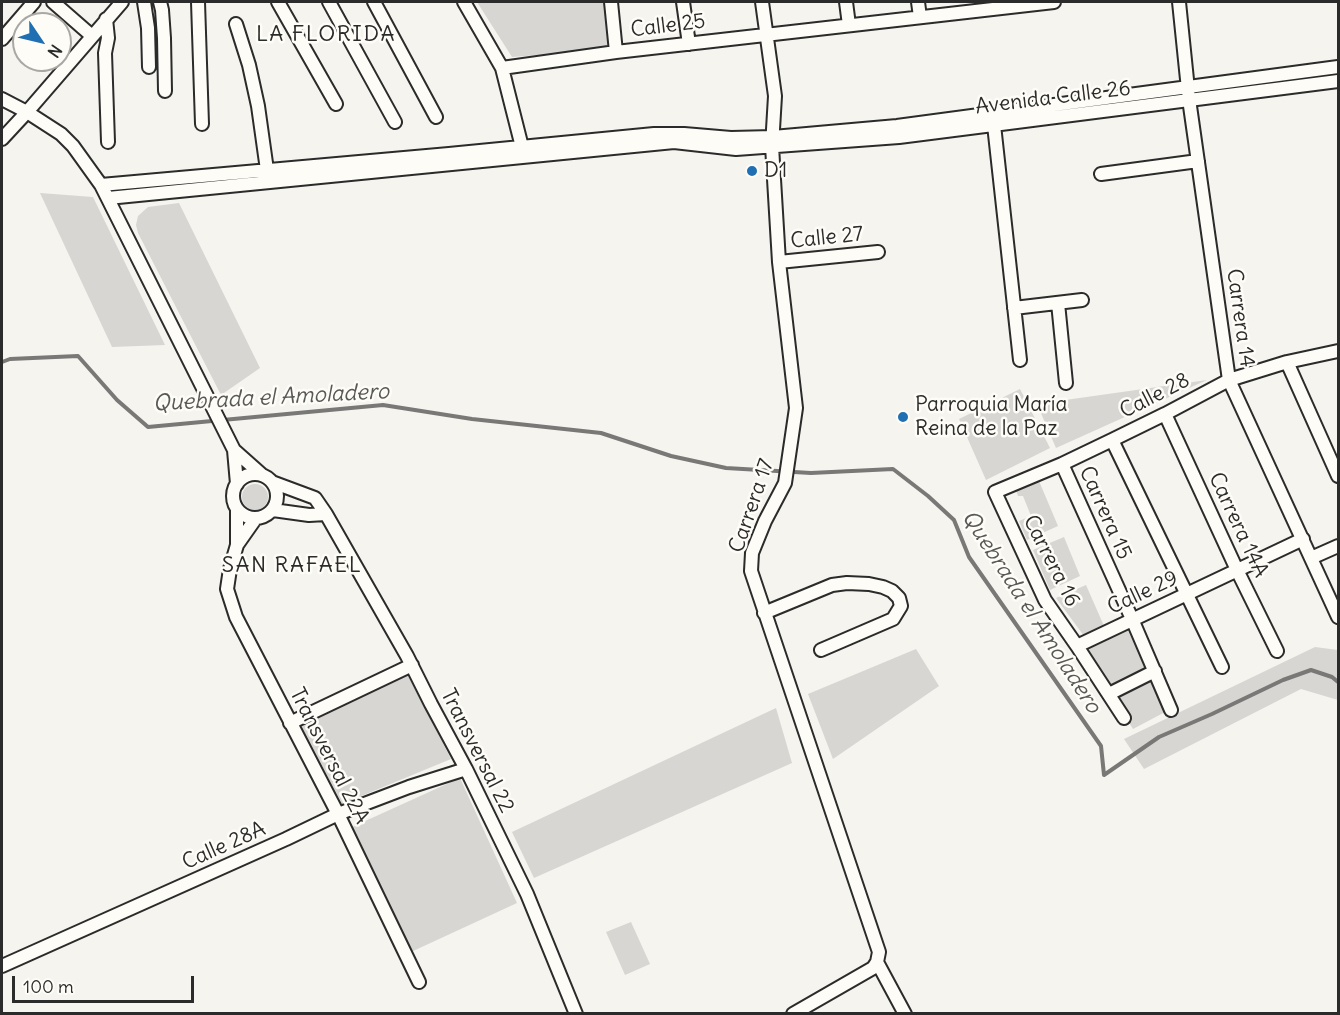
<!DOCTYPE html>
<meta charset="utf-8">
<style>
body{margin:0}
#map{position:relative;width:1340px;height:1015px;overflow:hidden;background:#f5f4ef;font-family:Delius,sans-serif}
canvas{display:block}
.frame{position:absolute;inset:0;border:3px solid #2b2b2b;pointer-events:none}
.north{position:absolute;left:12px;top:12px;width:60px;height:60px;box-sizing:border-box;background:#fdfcf7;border:2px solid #a9a8a5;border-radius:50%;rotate:125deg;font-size:16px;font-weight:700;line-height:24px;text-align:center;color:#2b2b2b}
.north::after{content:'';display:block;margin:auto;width:21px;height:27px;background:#1f6fb2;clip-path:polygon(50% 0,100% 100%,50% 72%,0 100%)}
.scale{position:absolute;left:12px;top:976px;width:182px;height:27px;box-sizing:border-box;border:3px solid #2b2b2b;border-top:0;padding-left:8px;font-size:18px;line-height:21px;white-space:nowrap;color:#2b2b2b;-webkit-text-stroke:4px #fdfcf7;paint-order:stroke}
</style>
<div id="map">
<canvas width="1340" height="1015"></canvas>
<div class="frame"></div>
<div class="north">N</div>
<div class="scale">100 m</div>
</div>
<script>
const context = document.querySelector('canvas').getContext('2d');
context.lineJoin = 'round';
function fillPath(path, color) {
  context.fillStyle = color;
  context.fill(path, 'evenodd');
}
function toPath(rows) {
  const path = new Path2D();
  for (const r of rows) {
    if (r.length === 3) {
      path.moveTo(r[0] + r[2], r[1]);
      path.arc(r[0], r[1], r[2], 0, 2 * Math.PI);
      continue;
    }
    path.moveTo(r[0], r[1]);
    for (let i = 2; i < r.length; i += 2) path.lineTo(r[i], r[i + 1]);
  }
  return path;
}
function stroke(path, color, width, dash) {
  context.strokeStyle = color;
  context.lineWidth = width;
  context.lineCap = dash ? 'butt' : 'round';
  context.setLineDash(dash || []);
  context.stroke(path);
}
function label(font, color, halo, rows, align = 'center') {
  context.font = font + ' Delius,sans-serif';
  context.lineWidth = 5;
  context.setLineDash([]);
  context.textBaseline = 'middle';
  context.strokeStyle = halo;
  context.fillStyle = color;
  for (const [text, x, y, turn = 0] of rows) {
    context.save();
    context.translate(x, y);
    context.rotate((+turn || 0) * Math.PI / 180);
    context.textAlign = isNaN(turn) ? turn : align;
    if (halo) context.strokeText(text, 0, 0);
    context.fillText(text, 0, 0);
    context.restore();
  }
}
fillPath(toPath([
 [477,2,605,2,608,50,512,57],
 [40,193,93,197,165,345,112,347],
 [179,203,260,368,221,395,138,233,136,225,138,216,148,207],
 [1207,380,1056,448,1037,404],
 [1020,389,1050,448,986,480,959,419],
 [1039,481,1058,526,1027,540,1019,521,1031,516,1023,496,1018,496,1016,490],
 [255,497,13],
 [1064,537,1080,576,1050,590,1033,550],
 [1086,585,1104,626,1084,636,1056,598],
 [1128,631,1147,670,1109,690,1084,650],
 [1315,647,1338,650,1338,700,1301,689,1144,769,1124,739],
 [916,649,939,686,833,759,808,694],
 [408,675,451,759,342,804,301,725],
 [1151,675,1167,711,1133,729,1112,696],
 [776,708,792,763,534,878,512,832],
 [460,778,517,903,411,952,352,827],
 [631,922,650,964,625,975,606,932]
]), '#d7d6d2');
stroke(toPath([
 [2,362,10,359,78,356,117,400,148,427,383,405,472,419,601,433,671,456,726,468,811,473,893,469,928,496,954,520,969,557,1101,746,1104,775,1159,737,1212,714,1283,680,1311,670,1332,677,1338,682]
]), '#797877', 4);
const minor = toPath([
 [53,2,92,36],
 [144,2,148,28,149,67],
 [160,2,162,10,164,38,165,91],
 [198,2,202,124],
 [278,2,336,104],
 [329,2,395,122],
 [374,2,436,117],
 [464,2,502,68,522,147],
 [611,2,616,52],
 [683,2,689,44],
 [762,2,775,96,772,146,779,262,796,408,785,483,765,521,752,553,751,571,879,952,877,962,873,968,793,1014],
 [846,2,849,25],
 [918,2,920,17],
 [1179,2,1189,99,1229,380,1338,617],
 [106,19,108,38,105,53,108,142],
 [236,24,249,65,258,106,267,170],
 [2,39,34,2],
 [502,68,616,52,1054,2],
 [2,99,27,112,61,134,73,146,101,185,234,450,237,484],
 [994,125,1020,360],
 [2,139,27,112,122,2],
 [1101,174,1198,161],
 [101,185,449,154,654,134,684,134,731,138,773,137,897,126,1338,67],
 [108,198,674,142,736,149,899,137,1338,81],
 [779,262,878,252],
 [1058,303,1066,383],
 [1014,308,1082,300],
 [1287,362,1338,476],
 [1165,414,1237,570,1277,651],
 [1112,440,1222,667],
 [234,450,261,474],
 [1062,464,1132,619,1171,710],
 [255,496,22],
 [272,482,315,498,326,514,407,656,431,704,466,769,527,894,576,1014],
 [237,509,237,545,230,569,227,589,236,617,338,814,419,982],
 [273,510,309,515,326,514],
 [237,545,256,518],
 [1311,558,1338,546],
 [764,613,832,585,847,583,869,584,883,587,892,591,899,598,901,606,893,619,821,650],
 [1077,646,1045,600,995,492,1062,464,1112,440,1165,414,1229,380,1287,362,1338,351],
 [1109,694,1155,671],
 [1124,718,1077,646,1303,539],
 [290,723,412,665],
 [877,962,905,1014],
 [2,966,286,839,338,814,409,787,466,769]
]);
stroke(minor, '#2b2b2b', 16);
stroke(minor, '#fdfcf7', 12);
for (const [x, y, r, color] of [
 [752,171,6,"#1f6fb2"],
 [903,417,6,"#1f6fb2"]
]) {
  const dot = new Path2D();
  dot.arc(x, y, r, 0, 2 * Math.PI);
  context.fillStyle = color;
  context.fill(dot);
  stroke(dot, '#fdfcf7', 2);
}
label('21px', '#2b2b2b', '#fdfcf7', [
 ["Calle 25",668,26,-7],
 ["Avenida Calle 26",1053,98,-7],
 ["Calle 27",827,238,-6],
 ["Carrera 14",1240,318,82],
 ["Calle 28",1155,396,-27],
 ["Carrera 17",752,506,-71],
 ["Carrera 15",1105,513,66],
 ["Carrera 14A",1238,525,65],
 ["Carrera 16",1051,561,63],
 ["Calle 29",1143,593,-25],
 ["Transversal 22",477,751,63],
 ["Transversal 22A",329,756,63],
 ["Calle 28A",224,846,-24]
]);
label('21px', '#2b2b2b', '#fdfcf7', [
 ["D1",764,171],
 ["Parroquia María",915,405],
 ["Reina de la Paz",915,429]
], 'left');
context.letterSpacing = '1.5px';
label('22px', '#2b2b2b', '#fdfcf7', [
 ["LA FLORIDA",326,35],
 ["SAN RAFAEL",292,566]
]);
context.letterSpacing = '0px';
label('italic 22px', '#585857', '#fdfcf7', [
 ["Quebrada el Amoladero",271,398,-3],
 ["Quebrada el Amoladero",1031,612,57]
]);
</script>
